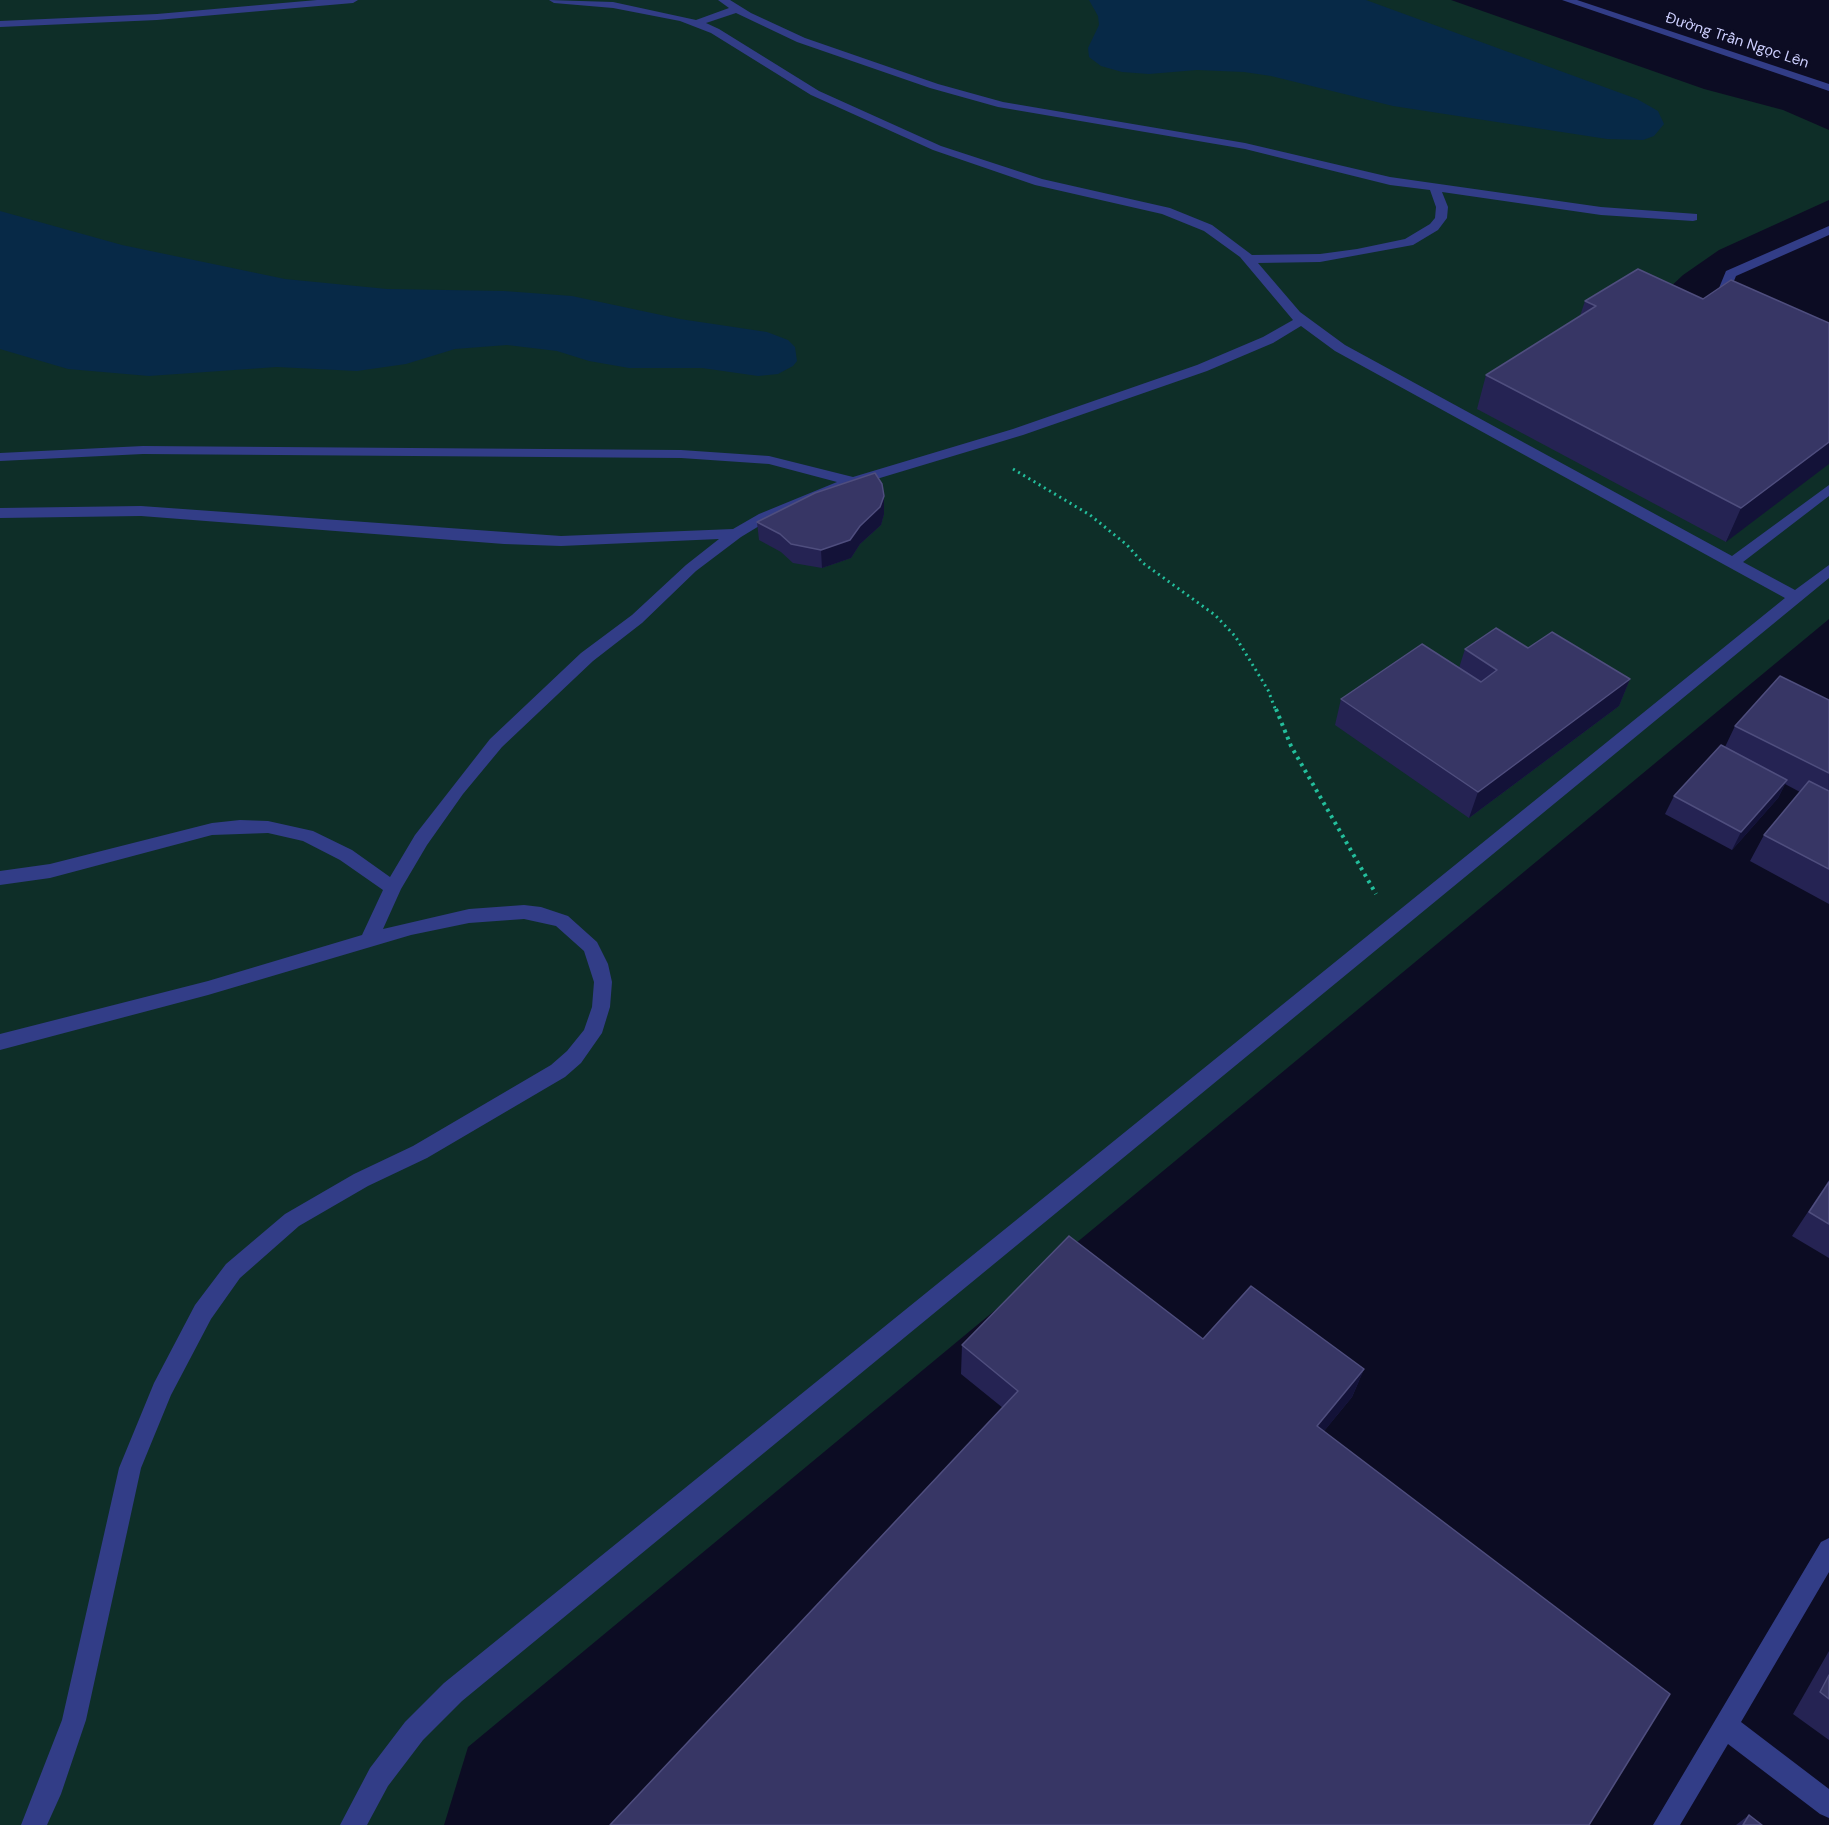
<!DOCTYPE html>
<meta charset="utf-8">
<style>
body{margin:0}
canvas{display:block;background:#0c0c23}
</style>
<canvas width="1829" height="1825"></canvas>
<script>
const context = document.querySelector('canvas').getContext('2d');
context.lineJoin = 'round';
function fillPath(path, color) {
  context.fillStyle = color;
  context.fill(path, 'evenodd');
}
function toPath(rows) {
  const path = new Path2D();
  for (const r of rows) {
    path.moveTo(r[0], r[1]);
    for (let i = 2; i < r.length; i += 2) path.lineTo(r[i], r[i + 1]);
  }
  return path;
}
function stroke(path, color, width, dash) {
  context.strokeStyle = color;
  context.lineWidth = width;
  context.lineCap = dash ? 'butt' : 'round';
  context.setLineDash(dash || []);
  context.stroke(path);
}
function label(font, color, halo, rows, align = 'center') {
  context.font = font + ' "DM Sans",sans-serif';
  context.lineWidth = 6;
  context.setLineDash([]);
  context.textBaseline = 'middle';
  context.strokeStyle = halo;
  context.fillStyle = color;
  for (const [text, x, y, turn = 0] of rows) {
    context.save();
    context.translate(x, y);
    context.rotate((+turn || 0) * Math.PI / 180);
    context.textAlign = isNaN(turn) ? turn : align;
    if (halo) context.strokeText(text, 0, 0);
    context.fillText(text, 0, 0);
    context.restore();
  }
}
fillPath(toPath([
 [0,0,1451,0,1704,89,1783,110,1829,130,1829,200,1719,250,1683,275,1667,290,1829,363,1829,619,468,1747,444,1825,0,1825]
]), '#0e2e28');
fillPath(toPath([
 [1089,0,1366,0,1637,99,1658,111,1664,124,1654,136,1643,140,1607,139,1393,106,1271,76,1244,72,1197,70,1149,74,1122,72,1101,66,1089,57,1088,48,1099,25,1098,16],
 [0,211,122,245,285,279,387,289,504,291,572,296,680,319,767,332,788,340,795,347,797,361,793,366,778,374,758,376,702,368,629,368,589,361,557,351,507,345,455,349,406,364,357,371,277,367,149,376,68,369,0,349]
]), '#072947');
stroke(toPath([
 [1013,469,1090,515,1127,545,1143,563,1215,615,1235,636,1268,690,1276,711]
]), '#23bf9c', 3, [2, 4]);
stroke(toPath([
 [1276,709,1291,746,1376,894]
]), '#23bf9c', 4, [3, 4.5]);
fillPath(toPath([
 [317,0,358,0,353,3,157,20,0,27,0,21,157,14,317,0],
 [549,0,613,2,696,20,729,8,718,0,730,0,751,13,805,38,938,84,1003,102,1245,143,1390,177,1601,207,1697,214,1697,220,1693,221,1601,215,1442,192,1448,207,1447,218,1438,230,1413,245,1320,262,1258,263,1300,312,1345,345,1732,556,1829,485,1829,496,1743,562,1795,590,1829,565,1829,578,462,1701,423,1740,388,1786,367,1825,340,1825,370,1768,405,1722,444,1683,1785,598,1335,351,1301,326,1273,343,1207,371,1023,435,830,493,769,520,741,537,696,571,642,623,593,661,502,747,463,794,427,845,401,889,383,929,469,909,524,905,541,907,568,916,597,942,608,964,612,982,610,1007,602,1033,581,1063,565,1077,427,1158,368,1186,299,1226,240,1278,211,1319,171,1395,141,1468,86,1720,61,1794,47,1825,21,1825,62,1720,119,1468,154,1383,195,1305,226,1264,285,1214,354,1174,413,1146,551,1065,567,1051,584,1030,592,1007,594,982,584,951,556,926,524,919,469,923,411,935,208,995,0,1050,0,1034,208,981,362,935,383,890,340,860,303,841,268,833,212,835,50,878,0,885,0,871,50,864,212,823,240,820,268,821,313,831,352,850,390,877,415,835,490,739,581,653,632,615,686,565,719,539,561,546,504,544,141,516,0,518,0,508,141,506,561,536,733,529,759,514,837,482,769,464,681,458,143,454,0,461,0,453,143,446,681,450,769,456,853,477,1013,429,1197,365,1263,337,1293,320,1240,257,1204,231,1162,214,1035,185,933,150,811,95,711,33,680,21,613,8,554,3,549,0],
 [736,13,797,42,930,88,998,107,1245,149,1390,185,1430,190,1436,207,1435,218,1430,224,1405,239,1357,249,1320,254,1252,255,1212,225,1170,208,1042,179,941,146,819,91,719,29,706,23,736,13],
 [1562,0,1577,0,1829,84,1829,91,1562,0],
 [1829,226,1829,235,1736,276,1731,288,1743,305,1742,308,1732,308,1719,288,1726,271,1829,226],
 [1829,1538,1829,1572,1741,1722,1829,1789,1829,1818,1820,1814,1728,1744,1680,1825,1653,1825,1821,1542,1829,1538]
]), '#323d87');
fillPath(toPath([
 [1703,299,1829,323,1726,542,1477,409,1486,375,1580,316,1585,301],
 [884,496,884,514,881,525,860,544,851,558,822,568,793,563,781,552,759,540,757,522],
 [1528,648,1630,679,1619,706,1469,818,1335,725,1341,699,1459,668,1465,649],
 [1829,700,1829,904,1750,861,1764,835,1800,792,1785,784,1778,798,1732,850,1665,814,1674,796,1725,747,1735,726],
 [1829,1180,1829,1258,1792,1236],
 [1203,1339,1364,1369,1352,1397,1324,1431,1003,1408,961,1374,962,1345],
 [1829,1651,1829,1740,1793,1714],
 [1749,1815,1762,1825,1736,1825]
]), '#252353');
fillPath(toPath([
 [1829,442,1829,464,1726,542,1741,508],
 [884,496,884,514,881,525,860,544,851,558,822,568,821,550,860,526],
 [1630,679,1619,706,1469,818,1478,792],
 [1787,780,1778,798,1732,850,1741,832],
 [1364,1369,1352,1397,1306,1453,1317,1426]
]), '#131238');
const building = toPath([
 [1638,269,1703,299,1731,280,1829,323,1829,442,1741,508,1486,375,1596,306,1585,301,1638,269],
 [875,473,882,484,884,496,880,507,860,526,850,540,821,550,791,544,780,534,757,522,815,493,875,473],
 [1496,628,1528,648,1552,632,1630,679,1478,792,1341,699,1422,644,1481,682,1497,670,1465,649,1496,628],
 [1780,676,1829,700,1829,773,1735,726,1780,676],
 [1721,745,1787,780,1741,832,1674,796,1721,745],
 [1809,781,1829,791,1829,869,1764,835,1809,781],
 [1829,1182,1829,1224,1809,1212,1829,1182],
 [1069,1236,1203,1339,1251,1286,1364,1369,1317,1426,1670,1694,1589,1825,610,1825,1018,1391,962,1345,1069,1236],
 [1829,1675,1829,1699,1820,1692,1829,1675],
 [1749,1815,1762,1825,1743,1825,1749,1815]
]);
fillPath(building, '#373665');
stroke(building, '#4f4e7e', 1.5);
label('15px', '#ced0ff', '#0c0c23', [
 ["Đường Trần Ngọc Lên",1737,41,18]
]);
</script>
